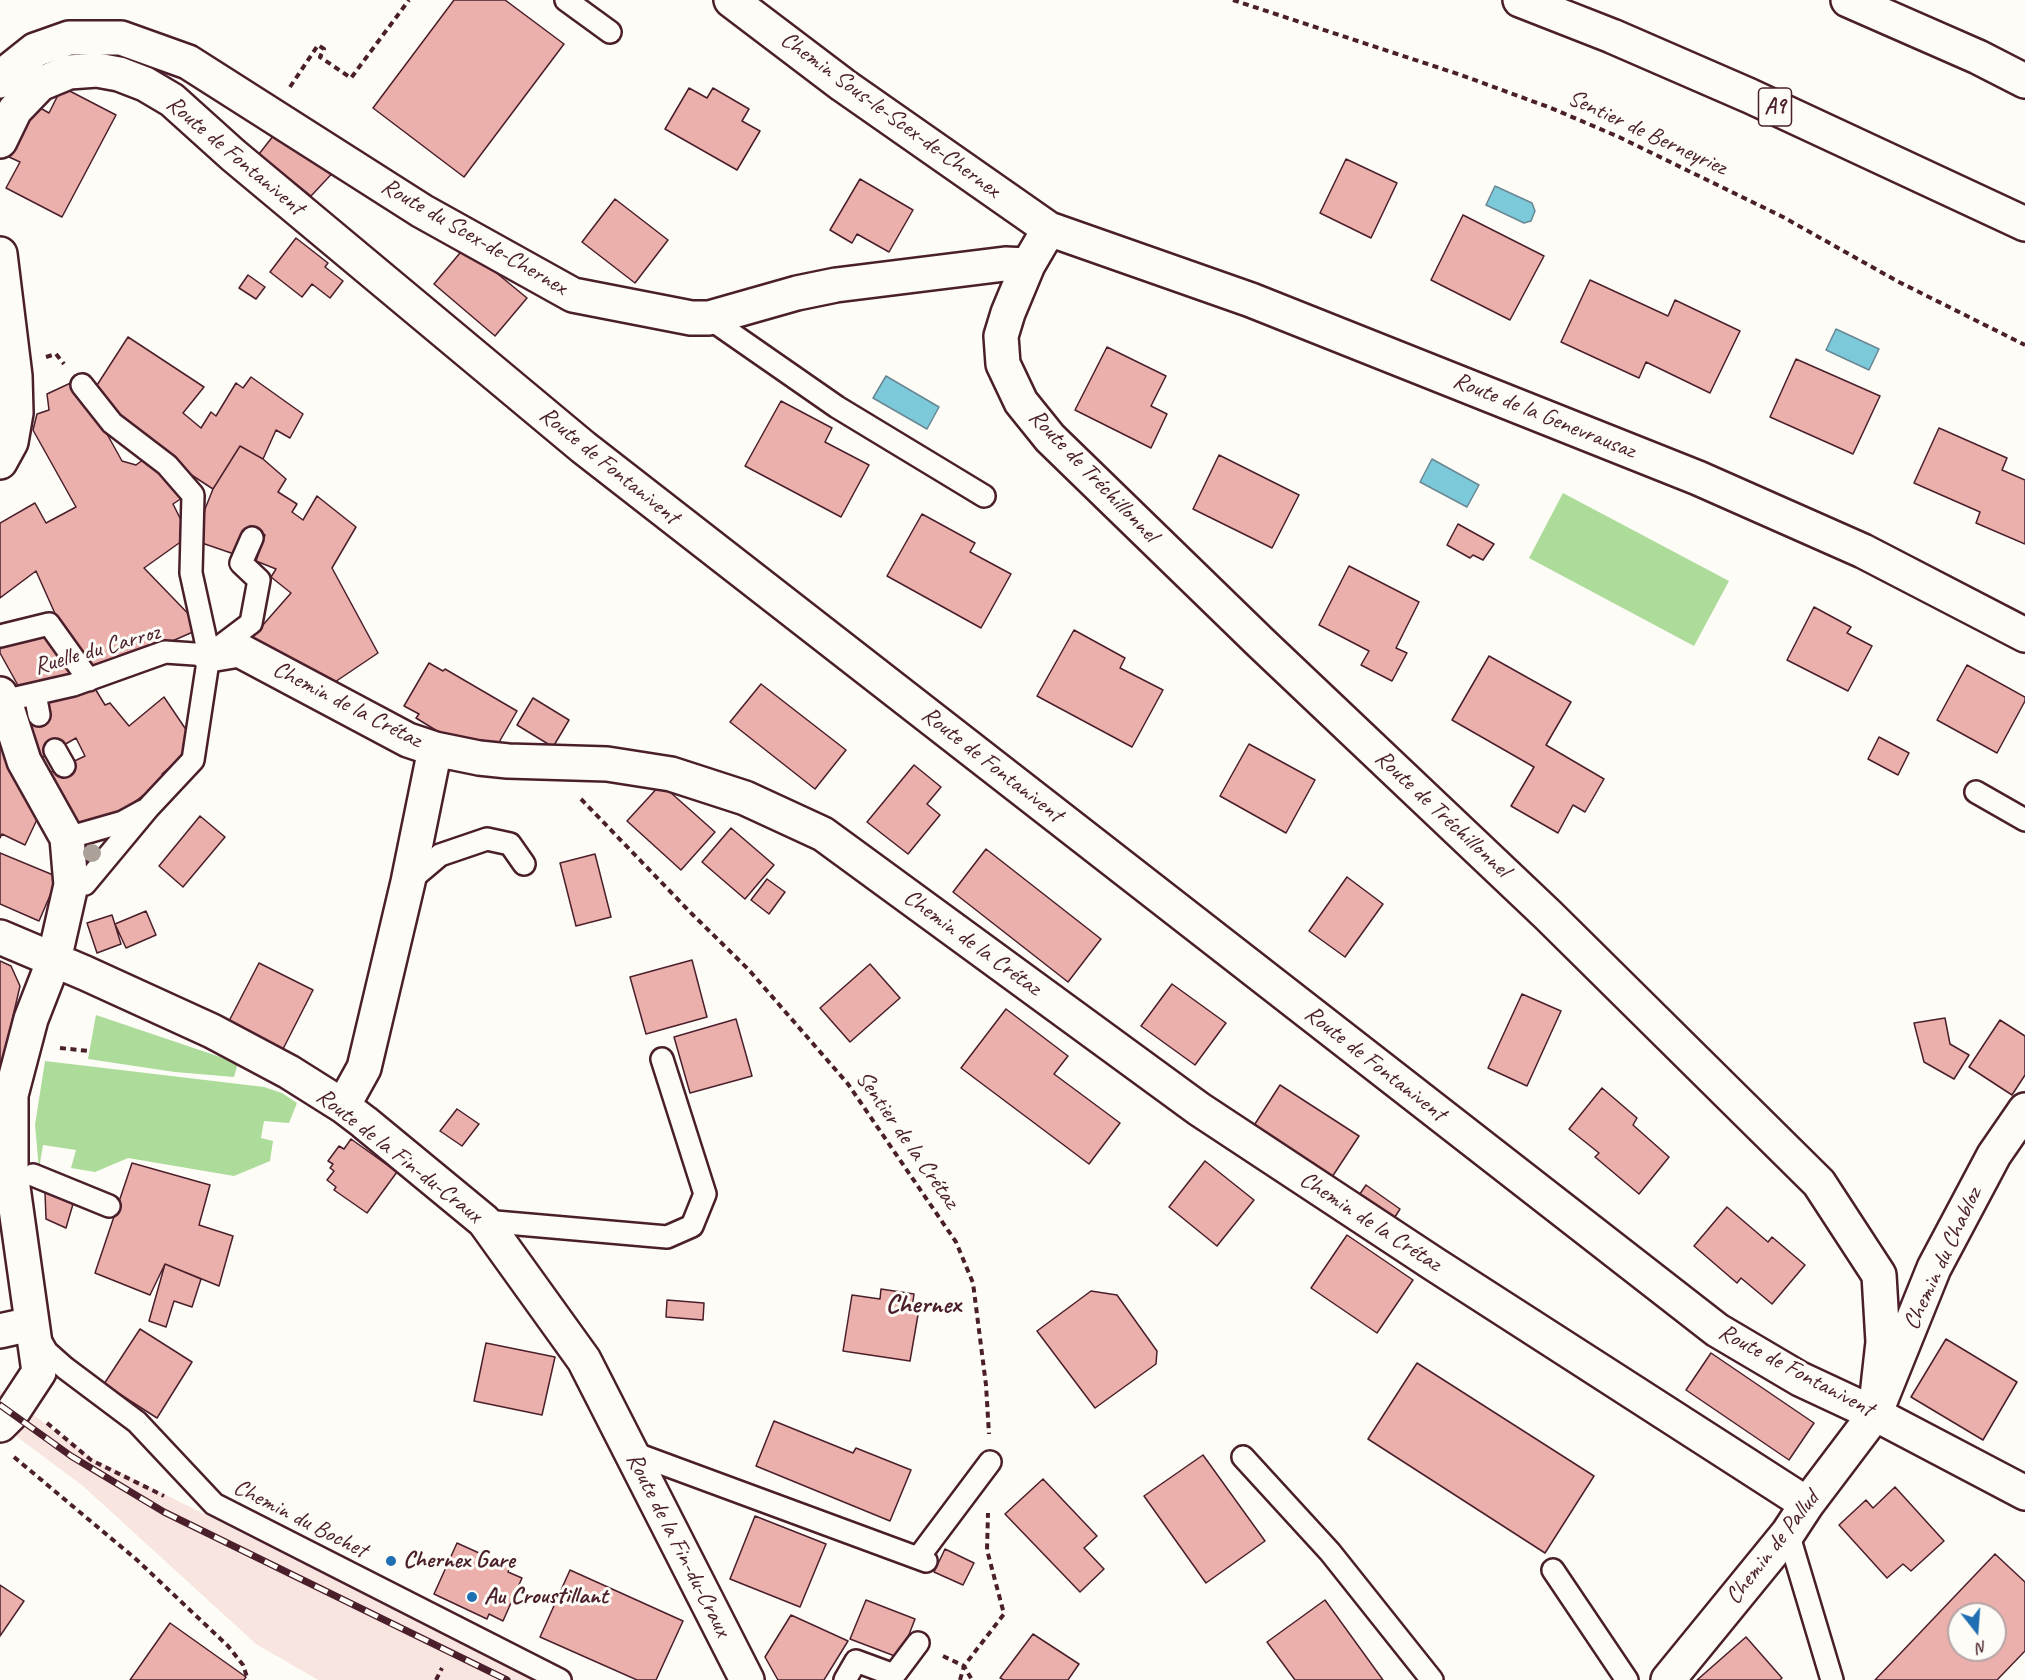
<!DOCTYPE html>
<meta charset="utf-8">
<style>
body{margin:0}
#map{position:relative;width:2025px;height:1680px;overflow:hidden;background:#fdfcf7;font-family:Caveat,sans-serif}
canvas{display:block}
.north{position:absolute;left:1947px;top:1602px;width:60px;height:60px;box-sizing:border-box;background:#fdfcf7;border:2px solid #b5a4a5;border-radius:50%;rotate:163deg;font-size:16px;font-weight:700;line-height:24px;text-align:center;color:#4a1f2b}
.north::after{content:'';display:block;margin:auto;width:21px;height:27px;background:#1f6fb2;clip-path:polygon(50% 0,100% 100%,50% 72%,0 100%)}
</style>
<div id="map">
<canvas width="2025" height="1680"></canvas>
<div class="north">N</div>
</div>
<script>
const context = document.querySelector('canvas').getContext('2d');
context.lineJoin = 'round';
function fillPath(path, color) {
  context.fillStyle = color;
  context.fill(path, 'evenodd');
}
function toPath(rows) {
  const path = new Path2D();
  for (const r of rows) {
    path.moveTo(r[0], r[1]);
    for (let i = 2; i < r.length; i += 2) path.lineTo(r[i], r[i + 1]);
  }
  return path;
}
function stroke(path, color, width, dash) {
  context.strokeStyle = color;
  context.lineWidth = width;
  context.lineCap = dash ? 'butt' : 'round';
  context.setLineDash(dash || []);
  context.stroke(path);
}
function label(font, color, halo, rows, align = 'center') {
  context.font = font + ' Caveat,sans-serif';
  context.lineWidth = 6;
  context.setLineDash([]);
  context.textBaseline = 'middle';
  context.strokeStyle = halo;
  context.fillStyle = color;
  for (const [text, x, y, turn = 0] of rows) {
    context.save();
    context.translate(x, y);
    context.rotate((+turn || 0) * Math.PI / 180);
    context.textAlign = isNaN(turn) ? turn : align;
    if (halo) context.strokeText(text, 0, 0);
    context.fillText(text, 0, 0);
    context.restore();
  }
}
fillPath(toPath([
 [0,1390,92,1458,536,1680,318,1680,256,1644,83,1486,0,1424]
]), '#f8e5e0');
fillPath(toPath([
 [1563,493,1729,581,1694,646,1529,558],
 [96,1015,238,1063,234,1077,175,1072,88,1059],
 [45,1061,264,1087,282,1093,297,1103,289,1123,264,1121,261,1138,273,1141,270,1161,234,1176,128,1158,95,1172,71,1168,76,1150,43,1145,39,1169,35,1125]
]), '#addb9a');
const water = toPath([
 [1495,186,1532,203,1535,211,1531,221,1524,223,1486,205,1495,186],
 [1836,329,1879,349,1869,370,1826,350,1836,329],
 [886,376,939,407,927,429,873,398,886,376],
 [1432,459,1479,485,1467,507,1420,482,1432,459]
]);
fillPath(water, '#7ccad9');
stroke(water, '#688693', 1.5);
const building = toPath([
 [454,0,505,0,564,44,464,177,373,108,454,0],
 [62,87,116,115,62,217,6,188,20,162,9,157,35,105,49,113,62,87],
 [689,88,707,98,713,88,749,109,742,121,760,131,737,170,665,129,689,88],
 [281,126,340,165,311,196,259,154,281,126],
 [1346,159,1397,183,1371,238,1320,213,1346,159],
 [860,179,913,210,889,252,857,234,852,243,830,230,860,179],
 [615,199,668,240,635,283,582,242,615,199],
 [1463,215,1544,256,1510,320,1431,280,1463,215],
 [296,238,328,263,325,267,343,281,330,298,312,284,302,297,270,272,296,238],
 [465,247,527,298,495,336,434,284,465,247],
 [248,275,265,287,256,299,239,288,248,275],
 [1590,280,1668,316,1675,300,1740,331,1710,393,1646,362,1639,378,1561,342,1590,280],
 [128,337,204,387,183,413,201,428,211,412,216,416,236,383,243,388,251,377,303,414,290,438,276,430,263,459,240,446,213,489,144,444,147,435,90,396,128,337],
 [1107,347,1166,376,1151,406,1167,414,1151,448,1075,410,1107,347],
 [1796,359,1880,396,1853,454,1770,417,1796,359],
 [77,380,122,461,136,465,144,459,185,496,173,504,189,536,144,568,202,628,97,674,57,618,36,571,0,598,0,523,35,503,46,523,76,507,33,430,37,414,49,410,47,394,77,380],
 [781,401,832,428,825,442,869,465,841,517,745,466,781,401],
 [1939,428,2007,458,2002,470,2025,480,2025,544,1976,523,1980,512,1914,483,1939,428],
 [240,446,263,459,286,479,278,492,297,504,292,512,303,520,317,496,356,527,332,568,378,653,329,686,248,642,291,593,271,577,276,569,256,561,265,535,250,526,234,554,199,542,205,509,213,489,240,446],
 [1219,455,1299,495,1272,548,1193,509,1219,455],
 [922,514,975,543,970,552,1011,574,981,628,887,576,922,514],
 [1458,524,1494,544,1483,560,1473,555,1470,558,1447,545,1458,524],
 [1349,566,1419,602,1396,648,1407,653,1392,681,1361,665,1369,651,1319,625,1349,566],
 [1814,607,1851,627,1847,633,1872,646,1848,691,1787,660,1814,607],
 [1074,630,1125,658,1120,668,1163,690,1132,747,1037,696,1074,630],
 [45,637,79,679,20,689,0,653,0,642,45,637],
 [1489,656,1571,702,1546,745,1604,779,1585,812,1573,805,1558,833,1511,806,1534,767,1452,720,1489,656],
 [429,663,443,671,445,669,517,711,494,751,468,750,416,718,419,714,404,706,429,663],
 [1967,665,2025,697,2025,701,1997,753,1937,720,1967,665],
 [91,682,105,705,110,703,129,726,164,697,191,737,179,759,162,774,165,778,127,808,74,828,45,775,85,756,76,738,38,760,25,719,50,711,44,699,91,682],
 [761,684,846,750,815,789,730,722,761,684],
 [533,698,569,720,553,747,517,725,533,698],
 [0,732,40,813,25,845,2,834,0,838,0,732],
 [1879,737,1909,753,1898,775,1868,759,1879,737],
 [1249,744,1315,780,1286,833,1220,796,1249,744],
 [914,765,941,787,927,804,940,815,908,854,867,822,914,765],
 [661,784,715,832,681,870,627,821,661,784],
 [200,816,225,837,183,887,159,866,200,816],
 [731,828,774,865,745,899,702,862,731,828],
 [986,849,1101,939,1068,982,953,892,986,849],
 [0,853,58,877,39,921,0,904,0,853],
 [595,854,611,917,576,926,560,863,595,854],
 [1347,877,1383,904,1345,957,1309,931,1347,877],
 [767,879,785,892,769,914,751,900,767,879],
 [146,911,156,935,126,948,115,924,146,911],
 [112,915,121,944,97,953,87,923,112,915],
 [692,960,707,1017,646,1034,630,977,692,960],
 [0,961,11,966,20,986,0,1072,0,961],
 [259,963,313,990,282,1051,228,1023,259,963],
 [870,964,900,998,850,1042,820,1008,870,964],
 [1172,984,1226,1023,1195,1065,1141,1026,1172,984],
 [1522,994,1561,1011,1527,1086,1488,1068,1522,994],
 [1006,1009,1068,1056,1054,1074,1120,1123,1089,1164,961,1068,1006,1009],
 [1945,1018,1950,1044,1969,1055,1954,1079,1924,1062,1914,1023,1945,1018],
 [736,1019,752,1076,690,1093,674,1037,736,1019],
 [2000,1020,2025,1036,2025,1075,2012,1095,1969,1067,2000,1020],
 [1280,1085,1359,1136,1332,1177,1253,1127,1280,1085],
 [1602,1088,1637,1118,1633,1125,1669,1157,1639,1194,1595,1157,1599,1153,1569,1129,1602,1088],
 [457,1109,479,1124,462,1146,440,1131,457,1109],
 [351,1139,397,1172,367,1213,334,1190,336,1187,327,1180,334,1171,330,1168,333,1164,328,1161,339,1146,344,1149,351,1139],
 [1205,1161,1254,1200,1217,1246,1169,1207,1205,1161],
 [132,1163,210,1185,199,1225,233,1236,219,1286,165,1264,150,1295,95,1273,132,1163],
 [1366,1185,1400,1209,1388,1228,1353,1204,1366,1185],
 [45,1192,73,1204,66,1228,46,1219,45,1192],
 [1727,1207,1768,1242,1772,1237,1805,1265,1772,1304,1741,1278,1737,1283,1694,1246,1727,1207],
 [1347,1235,1413,1280,1377,1333,1311,1288,1347,1235],
 [165,1264,201,1279,192,1307,174,1301,166,1327,149,1321,165,1264],
 [881,1289,914,1294,912,1308,919,1309,910,1361,843,1351,852,1295,880,1299,881,1289],
 [1091,1291,1117,1295,1157,1351,1156,1364,1095,1408,1037,1331,1091,1291],
 [667,1300,704,1303,703,1320,666,1317,667,1300],
 [140,1329,192,1362,157,1418,104,1384,140,1329],
 [1946,1339,2017,1382,1983,1440,1911,1397,1946,1339],
 [486,1343,555,1357,542,1415,474,1401,486,1343],
 [1711,1353,1814,1423,1789,1460,1686,1390,1711,1353],
 [1417,1363,1594,1476,1545,1553,1368,1439,1417,1363],
 [774,1421,853,1453,856,1448,911,1470,890,1521,756,1466,774,1421],
 [1203,1455,1265,1541,1206,1583,1144,1496,1203,1455],
 [1043,1479,1097,1536,1084,1548,1104,1569,1080,1592,1005,1514,1043,1479],
 [1895,1487,1944,1541,1911,1571,1903,1564,1887,1578,1839,1525,1866,1500,1873,1508,1895,1487],
 [755,1516,826,1544,800,1607,730,1579,755,1516],
 [457,1543,510,1567,508,1572,522,1578,503,1621,489,1614,487,1619,434,1594,457,1543],
 [945,1549,974,1563,963,1585,934,1572,945,1549],
 [1995,1554,2025,1582,2025,1651,1997,1680,1875,1680,1995,1554],
 [1959,1614,1995,1614,1995,1650,1959,1650,1959,1614],
 [570,1570,683,1621,656,1680,637,1680,540,1637,570,1570],
 [0,1585,24,1601,0,1636,0,1585],
 [866,1600,915,1619,900,1658,850,1639,866,1600],
 [1325,1600,1383,1680,1295,1680,1267,1642,1325,1600],
 [791,1615,848,1641,824,1680,778,1680,765,1657,791,1615],
 [170,1623,246,1677,244,1680,130,1680,170,1623],
 [1033,1634,1079,1664,1068,1680,1004,1680,1000,1678,1033,1634],
 [1746,1637,1782,1678,1780,1680,1697,1680,1746,1637]
]);
fillPath(building, '#ebb0ab');
stroke(building, '#4a1f2b', 1.5);
const lane = toPath([
 [566,0,610,32],
 [709,318,837,407,984,496],
 [0,636,49,624,89,680],
 [214,651,251,623,259,580,241,563,252,538],
 [35,694,39,715],
 [3,701,73,685,165,652,209,655],
 [55,750,64,766],
 [1976,792,2025,820],
 [67,838,123,822,143,811],
 [408,882,440,855,487,839,510,844,524,864],
 [71,885,85,884,149,807,193,760,209,655,191,573,193,495,167,465,112,423,82,385],
 [33,1175,109,1206],
 [484,1221,667,1237,692,1226,705,1194,662,1059],
 [37,1335,47,1352,65,1368,137,1422,214,1504,560,1680],
 [631,1452,926,1561],
 [1243,1457,1330,1552,1432,1680],
 [1788,1533,1832,1680],
 [918,1558,990,1462],
 [1553,1570,1627,1680],
 [845,1680,856,1661,894,1675,918,1643]
]);
const street = toPath([
 [731,0,843,85,1049,229,1251,300,1698,478,1863,551,2025,635],
 [0,81,6,73,35,50,69,38,121,38,188,62,422,211,573,295,691,318,709,318,797,293,836,285,1005,264,1028,265],
 [1049,229,1028,265,1008,313,1001,336,1003,364,1021,402,1050,438,1261,643,1548,915,1819,1183,1879,1275,1883,1342,1875,1414],
 [209,655,239,650,408,740,435,749,479,758,508,761,607,764,671,774,745,798,823,834,1199,1109,1434,1264,1807,1504],
 [0,694,8,711,24,761,67,838,71,885,54,960,31,1019,11,1095,11,1173,39,1372,12,1413,0,1425],
 [0,937,85,973,212,1031,289,1072,343,1106,364,1122,484,1221,584,1360,747,1680],
 [343,1106,364,1068,408,882,435,749],
 [0,1331,31,1324],
 [1668,1680,1788,1533,1807,1504,1875,1414,1934,1268,1994,1155,2025,1110]
]);
const secondary = toPath([
 [0,141,15,110,40,84,69,72,97,70,119,74,145,84,172,100,233,155,583,447,1717,1330,1800,1379,1875,1414,2025,1493],
 [0,254,15,376,16,413,11,442,0,462]
]);
const highway = toPath([
 [1520,0,1612,36,1750,96,2025,224],
 [1848,0,1978,57,2025,81]
]);
stroke(lane, '#4a1f2b', 26);
stroke(street, '#4a1f2b', 38);
stroke(secondary, '#4a1f2b', 38);
stroke(highway, '#4a1f2b', 38);
stroke(toPath([
 [1233,0,1461,75,1551,108,1619,137,1783,217,1897,281,2025,345],
 [290,87,318,45,324,49,320,57,351,78,409,0],
 [46,357,56,354,64,364],
 [581,799,691,913,749,970,848,1084,956,1242,973,1283,986,1385,989,1434],
 [60,1048,89,1051],
 [47,1423,91,1460,164,1496],
 [14,1457,137,1560,228,1646,243,1665,248,1680],
 [943,1656,964,1666,972,1680],
 [436,1680,442,1668],
 [960,1680,964,1666,1004,1614,987,1550,988,1513]
]), '#4a1f2b', 4, [6, 4.5]);
stroke(lane, '#fdfcf7', 21);
stroke(street, '#fdfcf7', 33);
stroke(secondary, '#fdfcf7', 33);
stroke(highway, '#fdfcf7', 33);
const rail = toPath([
 [0,1405,71,1456,164,1512,507,1680]
]);
stroke(rail, '#4a1f2b', 7);
stroke(rail, '#fdfcf7', 4.5, [14]);
context.fillStyle = '#aba199';
for (const [x, y] of [
 [92,853]
]) {
  context.beginPath();
  context.arc(x, y, 9, 0, 2 * Math.PI);
  context.fill();
}
for (const [x, y, r, color] of [
 [391,1561,6,"#1f6fb2"],
 [472,1597,6,"#1f6fb2"]
]) {
  const dot = new Path2D();
  dot.arc(x, y, r, 0, 2 * Math.PI);
  context.fillStyle = color;
  context.fill(dot);
  stroke(dot, '#fdfcf7', 2);
}
for (const [x, y, w] of [
 [1775,107,33]
]) {
  const box = new Path2D();
  box.roundRect(x - w / 2, y - 19, w, 38, 4.5);
  context.fillStyle = '#fdfcf7';
  context.fill(box);
  stroke(box, '#4a1f2b', 1.5);
}
label('bold 22px', '#4a1f2b', null, [
 ["A9",1775,107]
]);
label('24px', '#4a1f2b', '#fdfcf7', [
 ["Chemin Sous-le-Scex-de-Chernex",890,115,36],
 ["Sentier de Berneyriez",1647,133,25],
 ["Route de Fontanivent",235,156,40],
 ["Route du Scex-de-Chernex",474,237,30],
 ["Route de la Genevrausaz",1544,416,22],
 ["Route de Fontanivent",609,466,39],
 ["Route de Tréchillonnel",1093,476,46],
 ["Ruelle du Carroz",97,650,-16],
 ["Chemin de la Crétaz",347,705,27],
 ["Route de Fontanivent",992,765,38],
 ["Route de Tréchillonnel",1442,814,43],
 ["Chemin de la Crétaz",972,943,36],
 ["Route de Fontanivent",1375,1064,38],
 ["Sentier de la Crétaz",907,1140,55],
 ["Route de la Fin-du-Craux",399,1156,38],
 ["Chemin de la Crétaz",1370,1222,33],
 ["Chemin du Chabloz",1943,1259,-65],
 ["Route de Fontanivent",1796,1371,28],
 ["Chemin du Bochet",300,1519,27],
 ["Route de la Fin-du-Craux",678,1545,63],
 ["Chemin de Pallud",1773,1548,-52]
]);
label('bold 24px', '#4a1f2b', '#fdfcf7', [
 ["Chernex Gare",403,1561],
 ["Au Croustillant",484,1597]
], 'left');
label('bold 27px', '#4a1f2b', '#fdfcf7', [
 ["Chernex",923,1305]
]);
</script>
